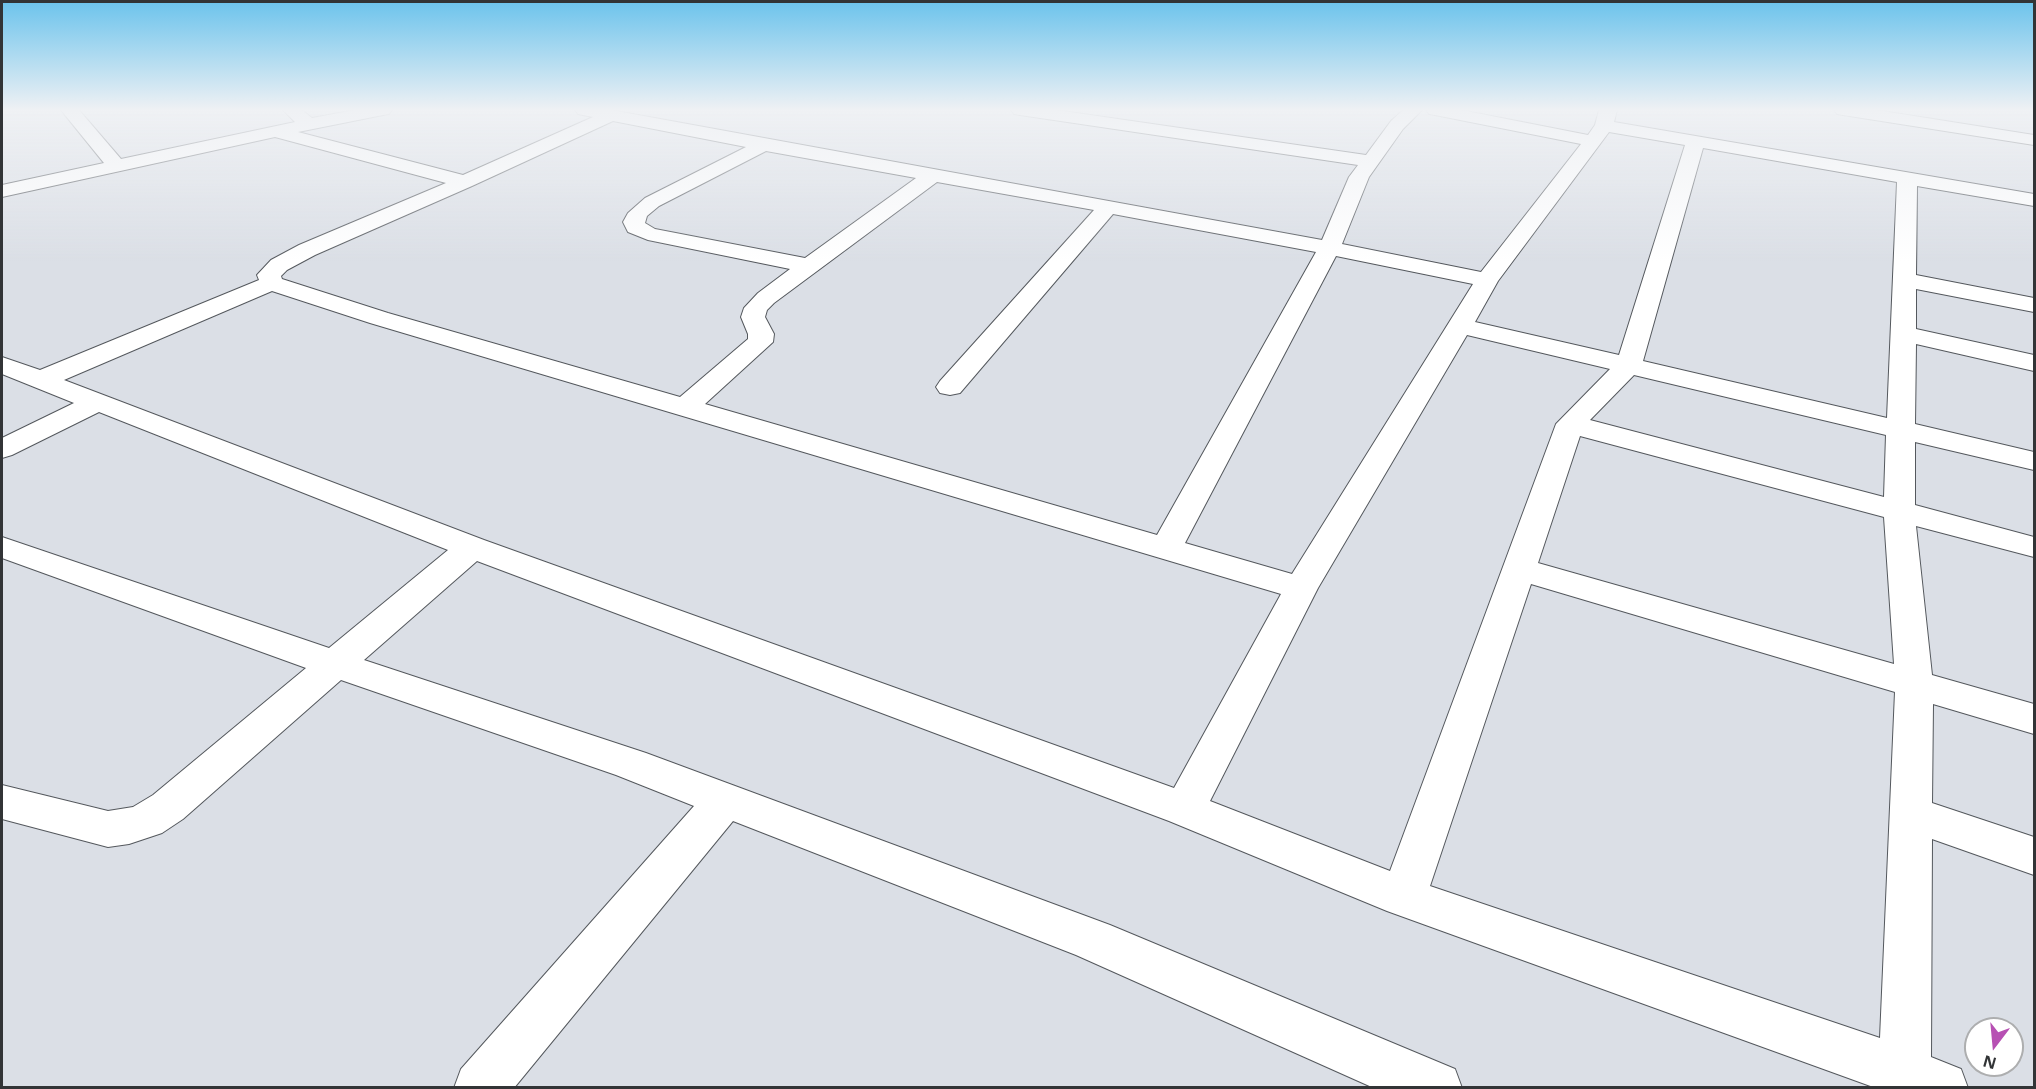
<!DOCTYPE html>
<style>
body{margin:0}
#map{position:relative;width:2036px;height:1089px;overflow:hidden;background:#dbdfe6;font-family:"Open Sans",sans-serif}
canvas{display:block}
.frame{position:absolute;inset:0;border:3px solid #323436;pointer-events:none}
.north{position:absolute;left:1964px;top:1017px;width:60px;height:60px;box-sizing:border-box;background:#fff;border:2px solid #adaeaf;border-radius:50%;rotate:196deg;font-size:16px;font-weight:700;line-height:24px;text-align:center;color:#323436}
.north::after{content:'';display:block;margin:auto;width:21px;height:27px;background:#b750b3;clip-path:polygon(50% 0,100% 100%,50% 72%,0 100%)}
</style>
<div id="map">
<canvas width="2036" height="1089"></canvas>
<div class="frame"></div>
<div class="north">N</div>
</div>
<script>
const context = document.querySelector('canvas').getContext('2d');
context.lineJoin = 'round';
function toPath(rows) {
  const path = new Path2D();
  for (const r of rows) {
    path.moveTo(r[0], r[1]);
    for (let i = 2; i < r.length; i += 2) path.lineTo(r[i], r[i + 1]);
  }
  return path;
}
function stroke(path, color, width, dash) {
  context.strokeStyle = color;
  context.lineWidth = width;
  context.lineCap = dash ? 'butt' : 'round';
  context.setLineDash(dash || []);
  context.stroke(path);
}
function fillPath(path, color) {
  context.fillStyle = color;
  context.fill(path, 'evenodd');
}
const minor = toPath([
 [61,110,79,110,121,159,295,122,283,110,302,110,312,118,355,110,392,110,389,114,383,115,298,132,463,175,593,117,578,114,575,110,611,110,1322,240,1349,177,1358,165,1020,115,1014,114,1011,110,1056,110,1366,155,1391,121,1403,110,1422,110,1403,129,1369,177,1342,244,1481,272,1581,144,1435,115,1429,114,1426,110,1461,110,1588,135,1595,125,1599,110,1617,110,1614,122,2034,194,2034,206,1917,186,1916,275,2034,298,2034,312,1916,289,1916,329,2034,355,2034,371,1916,344,1915,424,2034,452,2034,470,1915,442,1915,505,2034,537,2034,557,1916,526,1932,675,2034,704,2034,734,1933,704,1932,803,2034,837,2034,875,1932,839,1931,1057,1961,1069,1968,1088,1876,1088,1387,911,1169,821,477,561,364,660,646,753,1110,925,1455,1069,1462,1088,1374,1088,1076,955,733,821,514,1088,454,1088,461,1069,694,806,616,775,341,680,183,819,162,833,129,844,108,847,2,819,2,785,108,811,133,807,153,795,306,668,2,558,2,537,329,648,448,550,99,412,12,455,2,458,2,438,74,403,2,374,2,357,40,370,259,280,257,275,271,260,299,245,446,183,275,137,2,197,2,185,104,163,61,110],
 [613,121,746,147,645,198,628,213,623,222,628,232,648,240,790,269,758,293,744,308,741,317,748,334,748,339,680,397,388,313,282,279,281,276,287,270,315,255,472,186,613,121],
 [1609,132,1685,145,1619,355,1475,322,1498,281,1609,132],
 [1703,148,1897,182,1887,418,1643,361,1703,148],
 [766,151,916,178,805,258,655,229,645,223,647,216,659,206,766,151],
 [937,182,1094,210,940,381,936,387,940,393,950,395,960,393,1113,214,1316,252,1157,535,705,404,773,342,774,334,765,317,767,310,774,303,937,182],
 [1336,256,1473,284,1292,574,1185,543,1336,256],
 [272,291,370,323,1281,594,1174,788,484,540,64,380,272,291],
 [1467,335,1610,369,1556,424,1390,871,1210,801,1318,588,1467,335],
 [1634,375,1886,435,1884,497,1590,420,1634,375],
 [1580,436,1884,517,1894,664,1538,563,1580,436],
 [1531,584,1895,692,1880,1038,1430,886,1531,584],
 [1834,110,1876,110,2034,135,2034,145,1843,115,1837,114,1834,110]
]);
stroke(minor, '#54585d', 2);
fillPath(minor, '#fff');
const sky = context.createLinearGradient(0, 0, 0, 262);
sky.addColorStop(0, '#6bc3ec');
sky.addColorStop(0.42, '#eff1f4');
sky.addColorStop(1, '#eff1f400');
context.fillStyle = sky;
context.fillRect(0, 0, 2036, 262);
</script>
